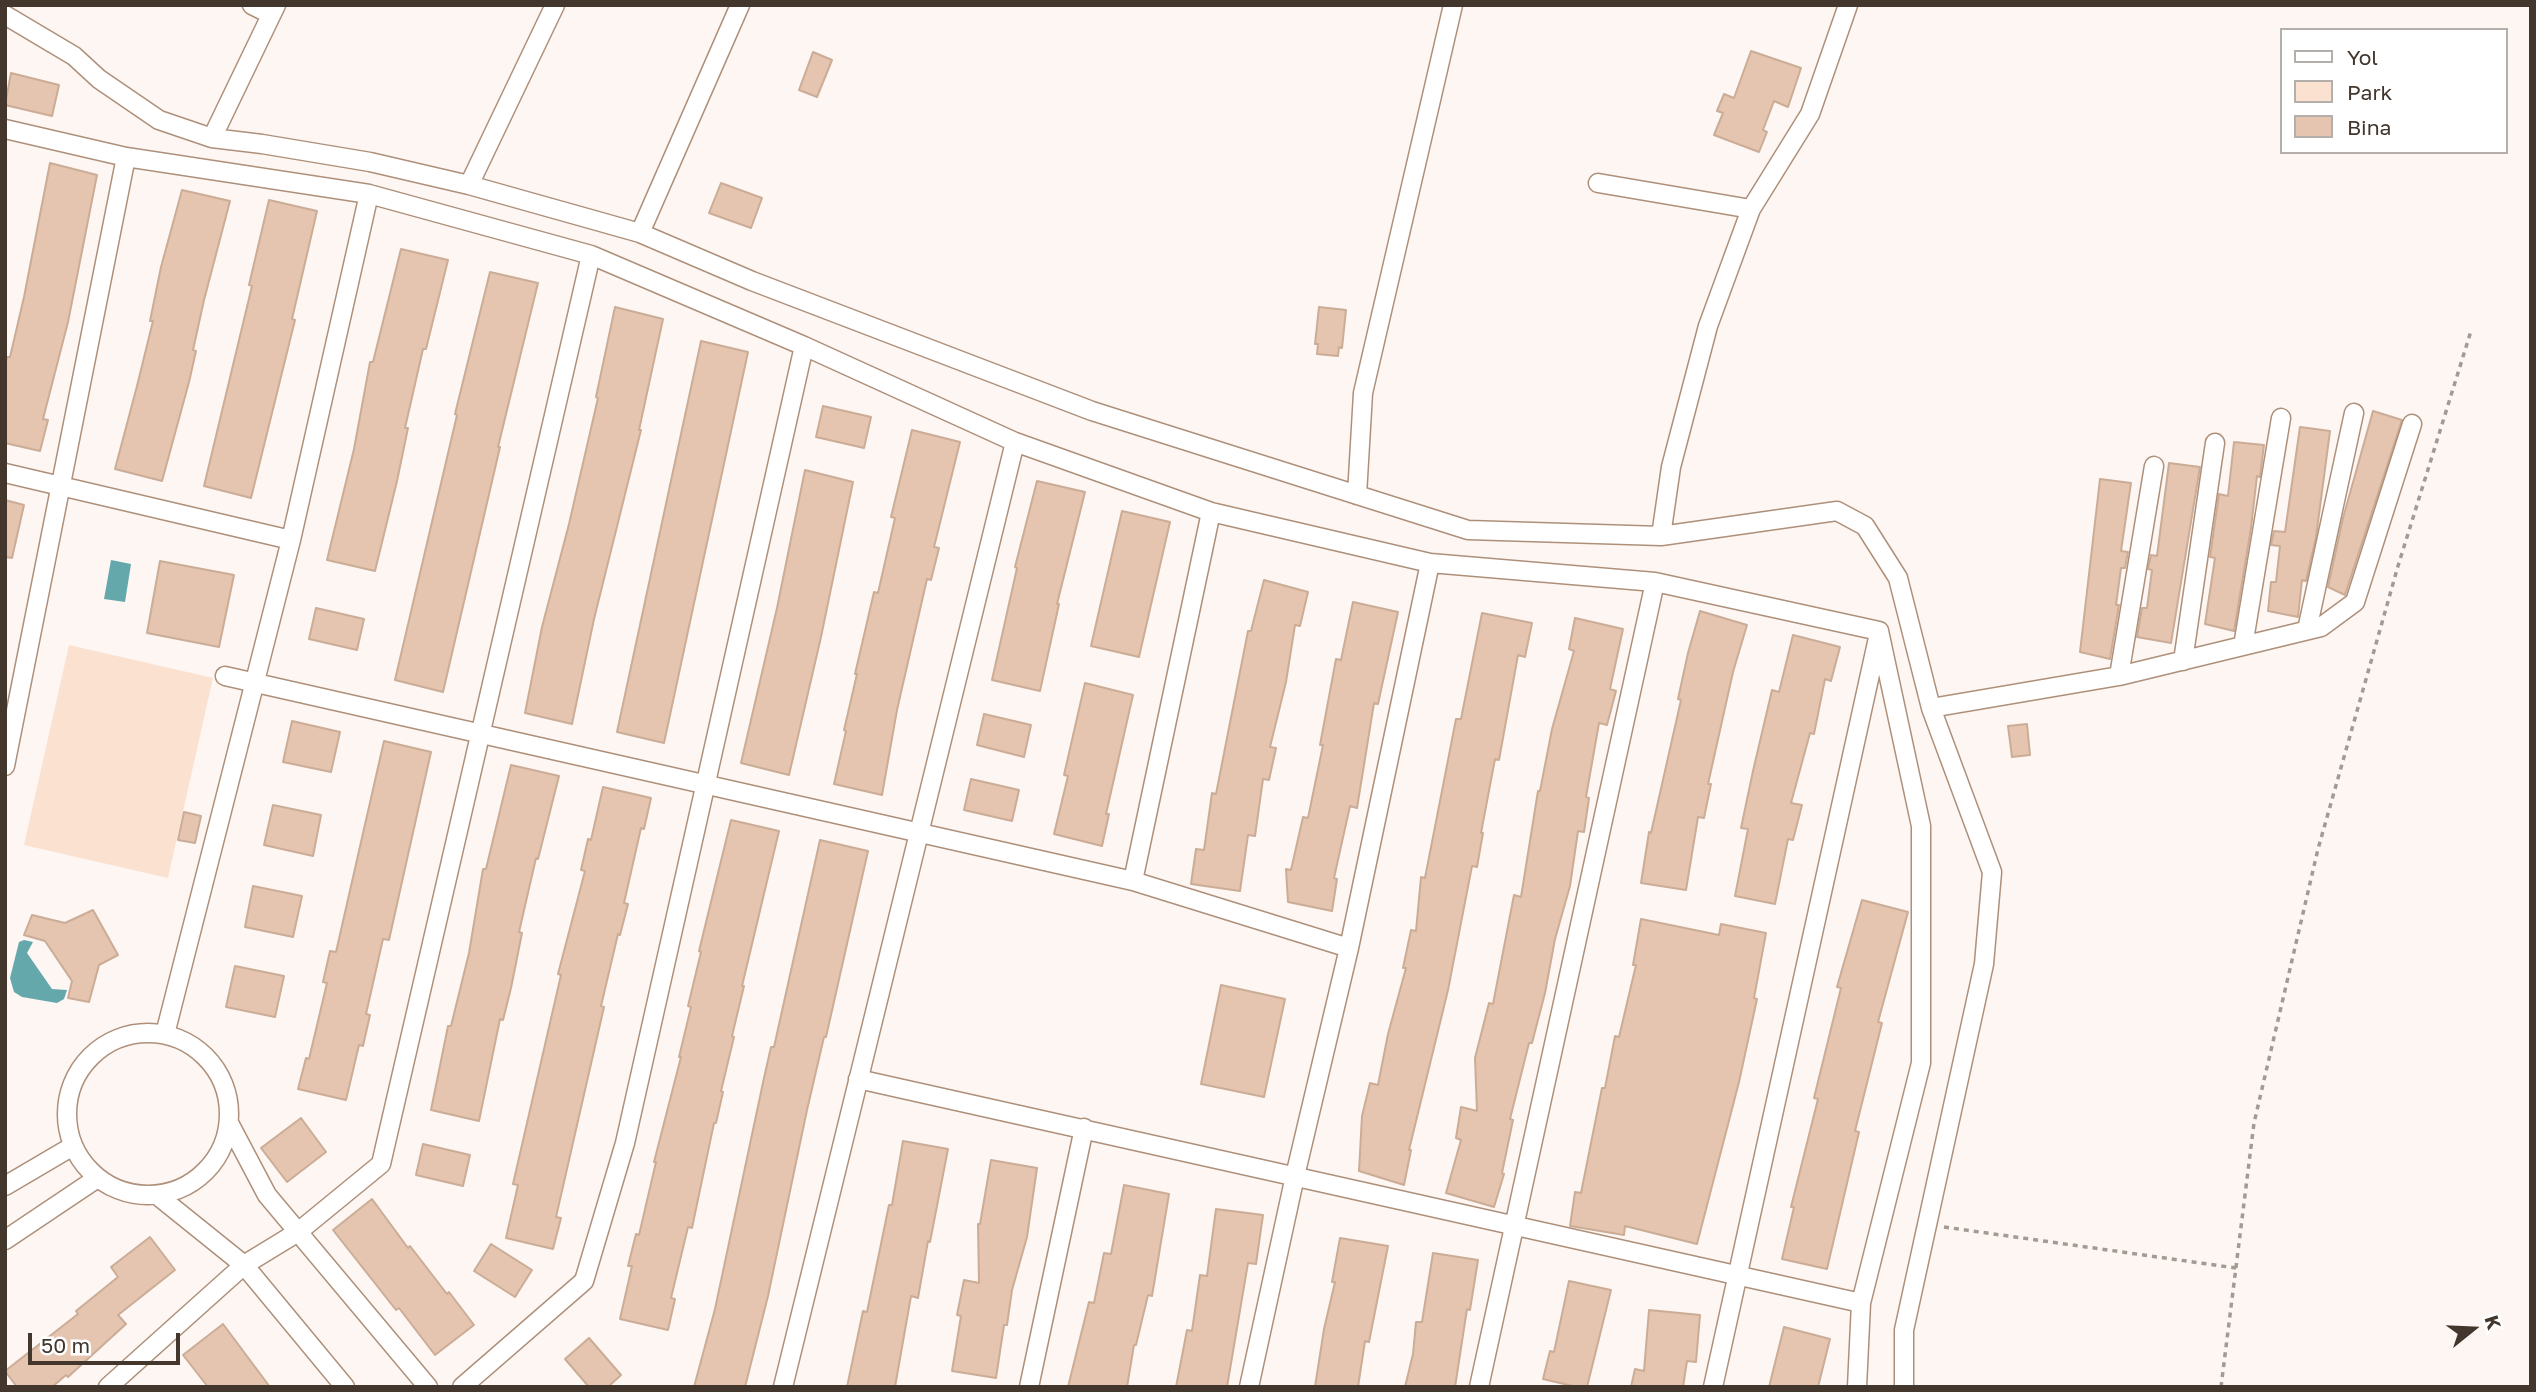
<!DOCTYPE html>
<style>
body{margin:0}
#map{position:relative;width:2536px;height:1392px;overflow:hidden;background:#fdf6f2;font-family:"Golos Text",sans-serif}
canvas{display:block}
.frame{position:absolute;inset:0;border:7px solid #43362d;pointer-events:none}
.legend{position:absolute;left:2280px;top:28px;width:228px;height:126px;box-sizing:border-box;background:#fff;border:2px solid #b4afab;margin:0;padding:9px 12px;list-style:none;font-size:21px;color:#43362d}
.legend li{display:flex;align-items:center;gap:14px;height:35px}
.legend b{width:35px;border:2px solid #b4afab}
.north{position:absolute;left:2438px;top:1294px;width:70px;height:70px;-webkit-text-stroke:5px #fff;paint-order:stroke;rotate:72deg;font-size:19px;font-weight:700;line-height:28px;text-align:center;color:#43362d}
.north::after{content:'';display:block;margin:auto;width:24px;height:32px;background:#43362d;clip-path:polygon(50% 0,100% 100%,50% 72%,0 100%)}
.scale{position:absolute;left:28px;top:1333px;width:152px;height:32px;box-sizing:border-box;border:4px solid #43362d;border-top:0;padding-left:9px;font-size:21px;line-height:24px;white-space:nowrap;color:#43362d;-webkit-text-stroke:5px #fff;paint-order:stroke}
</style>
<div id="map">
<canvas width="2536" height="1392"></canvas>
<div class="frame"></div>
<ul class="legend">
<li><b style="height:9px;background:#fff"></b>Yol</li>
<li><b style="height:19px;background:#fbe1d0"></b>Park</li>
<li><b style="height:19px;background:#e5c5af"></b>Bina</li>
</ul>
<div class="north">K</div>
<div class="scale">50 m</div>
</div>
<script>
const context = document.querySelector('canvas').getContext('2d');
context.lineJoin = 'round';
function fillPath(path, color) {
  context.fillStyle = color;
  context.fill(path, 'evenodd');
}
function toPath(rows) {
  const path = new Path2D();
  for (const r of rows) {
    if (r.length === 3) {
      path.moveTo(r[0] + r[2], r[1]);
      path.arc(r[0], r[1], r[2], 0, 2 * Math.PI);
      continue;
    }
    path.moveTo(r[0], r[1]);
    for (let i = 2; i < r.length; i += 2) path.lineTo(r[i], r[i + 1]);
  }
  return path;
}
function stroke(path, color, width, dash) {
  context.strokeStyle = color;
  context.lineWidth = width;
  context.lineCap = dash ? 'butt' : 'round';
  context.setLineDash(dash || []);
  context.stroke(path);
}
fillPath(toPath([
 [69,645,213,678,168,878,24,845]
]), '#fbe1d0');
fillPath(toPath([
 [111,560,131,564,125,602,104,599],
 [24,940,33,942,27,953,52,989,67,990,64,999,57,1003,22,997,14,992,10,978,19,942]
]), '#65a8ac');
const building = toPath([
 [1751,51,1801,68,1788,107,1774,101,1763,130,1767,132,1759,152,1714,135,1723,113,1717,111,1724,94,1734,98,1751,51],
 [813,52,832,60,817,97,799,90,813,52],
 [11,73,59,85,52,116,5,105,11,73],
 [50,163,97,175,68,322,43,419,48,420,40,451,5,443,5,365,7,357,10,357,24,297,50,163],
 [721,183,762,198,751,228,709,213,721,183],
 [182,190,230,201,204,300,193,350,196,351,189,382,162,481,115,469,137,386,153,321,150,321,161,267,182,190],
 [269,200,317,211,292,319,295,320,251,498,204,486,252,286,249,285,269,200],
 [401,249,448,260,426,349,423,349,405,428,408,428,397,481,375,571,327,560,354,449,370,362,373,362,401,249],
 [490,272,538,283,498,447,500,447,443,692,395,680,457,415,455,414,490,272],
 [615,307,663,319,639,430,641,430,594,619,572,724,525,713,542,627,569,524,598,398,596,397,615,307],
 [1319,307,1346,310,1342,348,1339,347,1338,356,1317,354,1318,344,1315,344,1319,307],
 [701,341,748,352,664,743,617,732,701,341],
 [823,406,871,417,864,448,816,437,823,406],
 [2373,411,2402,420,2345,595,2328,587,2343,518,2373,411],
 [2300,427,2330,431,2316,537,2306,581,2302,580,2298,617,2268,611,2271,582,2276,582,2280,546,2271,545,2274,531,2285,532,2300,427],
 [912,430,960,442,934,547,939,548,931,580,927,579,897,710,882,795,834,784,846,731,844,730,857,674,855,674,874,592,878,593,895,518,891,517,912,430],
 [2234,442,2264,445,2260,477,2257,476,2251,528,2234,631,2205,624,2215,558,2210,557,2219,494,2228,496,2234,442],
 [2169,463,2200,467,2171,643,2137,637,2142,608,2147,608,2152,570,2148,569,2151,555,2157,556,2169,463],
 [805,470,853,482,821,637,789,775,741,763,777,608,805,470],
 [2100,479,2131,483,2121,551,2128,552,2125,568,2121,568,2116,605,2119,605,2110,659,2080,652,2100,479],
 [1037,481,1085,492,1057,604,1059,604,1040,691,992,680,1017,568,1015,567,1037,481],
 [5,500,24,505,12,558,5,557,5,500],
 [1122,511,1170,522,1139,657,1091,646,1122,511],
 [160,561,234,575,219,647,147,633,160,561],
 [1264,580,1308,592,1300,626,1295,625,1286,682,1270,747,1276,748,1269,780,1263,779,1255,836,1248,835,1240,891,1191,884,1196,849,1204,850,1212,793,1216,794,1248,631,1251,631,1264,580],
 [1353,602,1398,612,1378,704,1374,703,1357,808,1350,806,1334,878,1337,879,1332,911,1288,902,1286,869,1291,870,1303,817,1308,818,1323,745,1320,745,1336,659,1341,660,1353,602],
 [316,608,364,619,357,650,309,639,316,608],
 [1700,611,1747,625,1733,672,1708,784,1711,784,1704,818,1698,817,1686,890,1641,883,1649,832,1651,833,1681,700,1678,699,1688,653,1700,611],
 [1482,613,1532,623,1525,657,1518,655,1499,760,1495,759,1481,833,1483,833,1477,867,1472,866,1448,990,1409,1150,1411,1150,1404,1185,1359,1171,1362,1116,1370,1083,1378,1085,1388,1034,1406,968,1403,968,1411,930,1416,931,1421,877,1425,878,1456,719,1461,719,1482,613],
 [1575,618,1623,629,1610,689,1616,691,1607,725,1599,723,1586,797,1589,798,1584,832,1578,831,1570,886,1555,939,1545,993,1532,1043,1529,1043,1510,1119,1513,1120,1502,1173,1504,1174,1494,1207,1446,1193,1461,1140,1456,1138,1461,1107,1477,1111,1475,1058,1489,1003,1493,1004,1514,895,1521,897,1538,791,1540,791,1552,729,1574,651,1569,649,1575,618],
 [1793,635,1840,647,1831,681,1825,679,1814,734,1810,733,1791,803,1802,805,1793,840,1788,839,1775,904,1735,896,1748,829,1741,828,1753,771,1772,690,1779,692,1793,635],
 [1085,683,1133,695,1106,814,1109,814,1102,846,1054,834,1068,776,1064,775,1085,683],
 [984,714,1031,725,1024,757,977,745,984,714],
 [292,721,340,732,331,772,283,762,292,721],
 [2027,724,2030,755,2012,757,2008,726,2027,724],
 [384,741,431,752,389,940,383,939,366,1014,370,1015,363,1046,359,1045,346,1100,298,1089,306,1058,309,1059,327,983,323,982,330,951,336,952,384,741],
 [511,765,559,776,538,859,536,858,519,932,522,933,511,988,503,1020,500,1019,479,1121,431,1110,448,1026,451,1026,469,953,483,869,486,869,511,765],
 [971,779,1019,790,1012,821,964,810,971,779],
 [603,787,651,798,644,829,641,828,624,903,628,904,620,935,618,934,601,1006,604,1007,556,1217,561,1218,553,1249,506,1238,518,1185,513,1184,561,975,558,974,585,871,581,870,588,839,591,840,603,787],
 [273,805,321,815,313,856,264,845,273,805],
 [184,812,201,816,195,843,178,840,184,812],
 [731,820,779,831,742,986,744,986,732,1036,734,1037,721,1091,723,1092,716,1123,714,1123,692,1228,688,1227,671,1298,675,1299,668,1330,620,1319,632,1266,628,1266,636,1234,639,1235,656,1162,654,1162,681,1057,679,1057,691,1007,688,1006,701,952,699,951,731,820],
 [820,840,868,851,826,1037,824,1037,807,1110,768,1296,745,1387,694,1387,715,1309,764,1078,771,1047,774,1047,820,840],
 [253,886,302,896,293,937,245,927,253,886],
 [1862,900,1908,912,1878,1022,1882,1023,1855,1131,1859,1132,1827,1269,1782,1259,1794,1207,1791,1207,1818,1099,1814,1098,1841,988,1837,987,1862,900],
 [93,910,118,955,99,965,89,1002,68,998,72,981,45,941,24,935,32,915,65,923,93,910],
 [1641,919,1719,935,1721,924,1766,933,1754,998,1757,999,1739,1082,1697,1244,1625,1226,1624,1235,1570,1226,1575,1192,1581,1193,1602,1088,1605,1088,1615,1036,1619,1037,1636,965,1633,965,1641,919],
 [235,966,284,976,275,1017,226,1007,235,966],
 [1221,985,1285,999,1264,1097,1201,1084,1221,985],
 [301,1118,326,1152,287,1182,261,1148,301,1118],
 [903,1141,948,1149,930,1242,928,1241,918,1298,911,1296,895,1387,847,1387,863,1311,867,1312,889,1205,892,1205,903,1141],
 [423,1144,470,1155,463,1186,416,1175,423,1144],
 [991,1160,1037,1168,1027,1237,1012,1290,1007,1325,1004,1325,996,1378,952,1371,961,1316,957,1315,964,1280,979,1283,978,1224,980,1224,991,1160],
 [1124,1185,1169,1194,1152,1296,1148,1295,1136,1345,1134,1345,1127,1387,1068,1387,1089,1302,1094,1303,1104,1253,1111,1254,1124,1185],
 [372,1199,408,1248,410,1246,447,1294,449,1292,474,1325,435,1355,399,1308,396,1310,333,1230,372,1199],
 [1216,1209,1263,1215,1256,1264,1248,1263,1227,1387,1176,1387,1187,1330,1192,1331,1200,1275,1207,1276,1216,1209],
 [150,1237,175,1270,118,1315,126,1324,68,1377,66,1375,52,1387,17,1387,5,1371,78,1314,76,1311,118,1277,111,1267,150,1237],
 [1340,1238,1388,1246,1369,1342,1365,1341,1358,1387,1315,1387,1324,1329,1335,1282,1332,1282,1340,1238],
 [491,1244,532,1270,515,1297,474,1271,491,1244],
 [1433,1253,1478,1260,1470,1310,1467,1309,1455,1387,1405,1387,1413,1354,1416,1322,1422,1322,1433,1253],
 [1569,1281,1611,1290,1587,1387,1577,1387,1543,1379,1550,1351,1554,1352,1569,1281],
 [1649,1310,1700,1315,1696,1362,1687,1361,1683,1387,1631,1387,1635,1369,1644,1371,1649,1310],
 [223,1324,270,1387,208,1387,183,1355,223,1324],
 [1784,1327,1830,1339,1818,1387,1769,1387,1784,1327],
 [589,1338,621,1375,608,1387,589,1387,565,1359,589,1338]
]);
fillPath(building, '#e5c5af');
stroke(building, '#cbac96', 2);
const minor = toPath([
 [252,5,270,14],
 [5,15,74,56,99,79,159,120,212,138,262,144,370,162,469,185,640,233,752,281,1092,411,1468,530,1661,536,1837,511,1865,526,1898,578,1931,708,1992,872,1984,964,1904,1330,1904,1387],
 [5,129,126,157,369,194,591,255,804,346,1015,442,1211,512,1430,563,1655,582,1879,631,1921,826,1921,1063,1861,1303,1857,1387],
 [212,138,276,5],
 [1598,183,1751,209],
 [469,185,555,5],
 [640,233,740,5],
 [5,473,291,540],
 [1357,495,1363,393,1453,5],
 [1661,536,1671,467,1708,326,1751,209,1810,114,1848,5],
 [2307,630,2354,413],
 [2243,646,2281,418],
 [2183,661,2215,443],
 [225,676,1133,881,1349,948],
 [2119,676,2154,466],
 [1931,708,2119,676,2321,627,2355,602,2412,424],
 [5,766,126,157],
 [1133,881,1211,512],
 [148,1114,81],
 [165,1034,291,540,369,194],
 [858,1079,1861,1303],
 [229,1123,267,1195,428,1387],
 [5,1186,73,1146],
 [157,1195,244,1265,345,1387],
 [5,1240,96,1179],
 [108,1387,244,1265,298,1232,381,1164,591,255],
 [462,1387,584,1281,625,1143,804,346],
 [783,1387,1015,442],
 [1029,1387,1084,1128],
 [1249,1387,1295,1176,1349,948,1430,563],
 [1479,1387,1655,582],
 [1713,1387,1878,638]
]);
stroke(minor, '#ae907a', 21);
stroke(toPath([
 [1944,1227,2236,1268],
 [2221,1387,2254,1123,2318,849,2398,566,2471,331]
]), '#a49a94', 3.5, [5, 5]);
stroke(minor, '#fff', 18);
</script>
